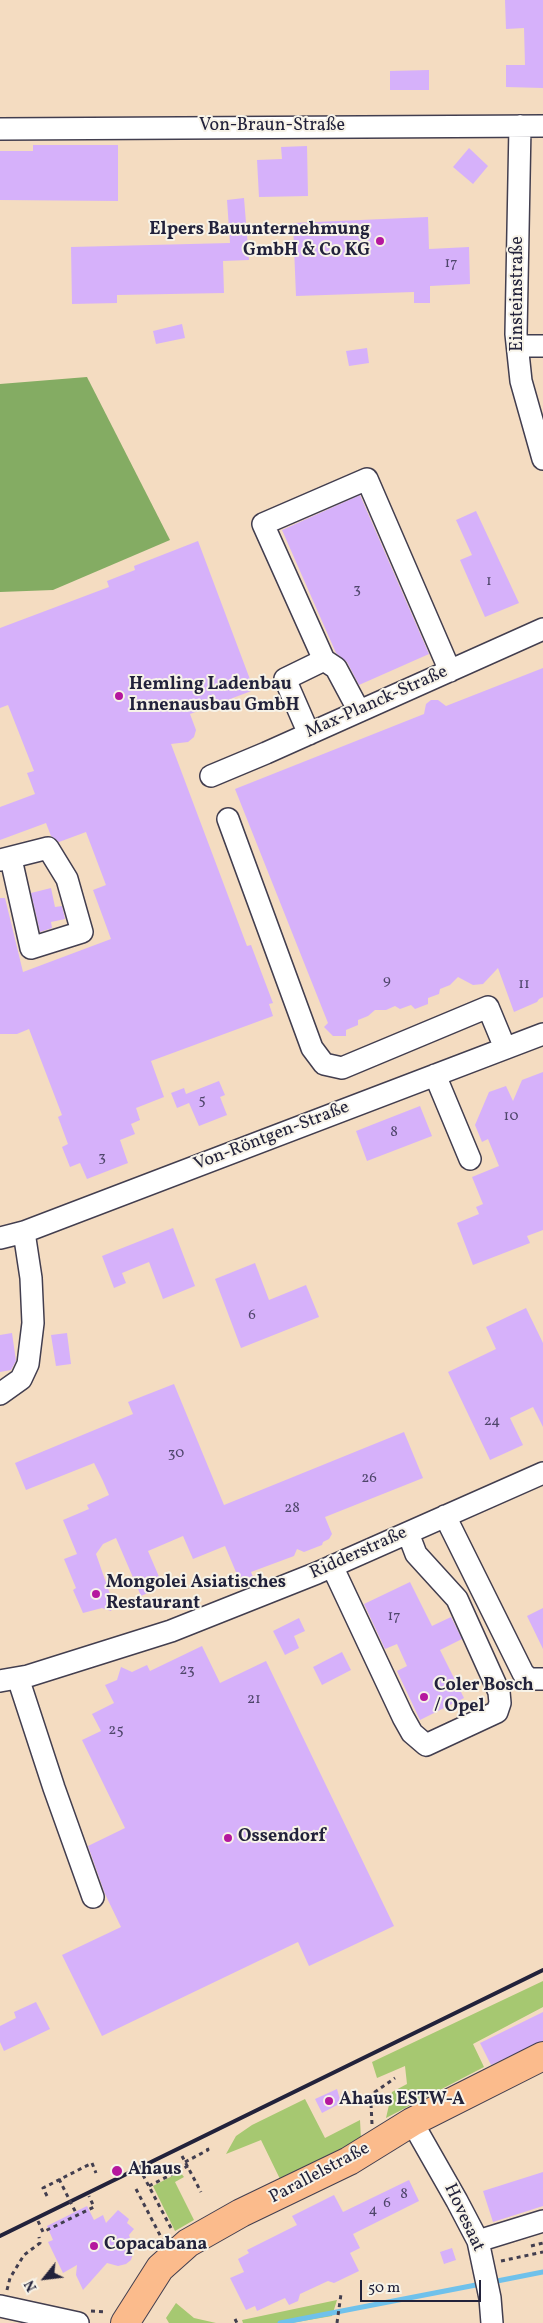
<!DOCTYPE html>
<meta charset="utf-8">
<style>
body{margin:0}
#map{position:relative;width:543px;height:2323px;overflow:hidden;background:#f4dcc1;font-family:Vollkorn,serif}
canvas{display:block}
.north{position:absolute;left:20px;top:2253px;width:50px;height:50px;-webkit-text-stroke:4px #f7f3e8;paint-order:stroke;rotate:241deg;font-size:14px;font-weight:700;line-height:20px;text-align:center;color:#22223b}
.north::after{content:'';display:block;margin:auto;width:18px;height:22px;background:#22223b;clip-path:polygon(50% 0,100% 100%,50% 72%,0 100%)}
.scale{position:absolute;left:360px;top:2280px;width:121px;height:22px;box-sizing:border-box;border:2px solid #22223b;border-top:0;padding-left:6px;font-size:15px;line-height:18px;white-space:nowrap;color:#22223b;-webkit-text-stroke:4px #f7f3e8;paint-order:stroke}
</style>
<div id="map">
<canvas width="543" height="2323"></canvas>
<div class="north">N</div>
<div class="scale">50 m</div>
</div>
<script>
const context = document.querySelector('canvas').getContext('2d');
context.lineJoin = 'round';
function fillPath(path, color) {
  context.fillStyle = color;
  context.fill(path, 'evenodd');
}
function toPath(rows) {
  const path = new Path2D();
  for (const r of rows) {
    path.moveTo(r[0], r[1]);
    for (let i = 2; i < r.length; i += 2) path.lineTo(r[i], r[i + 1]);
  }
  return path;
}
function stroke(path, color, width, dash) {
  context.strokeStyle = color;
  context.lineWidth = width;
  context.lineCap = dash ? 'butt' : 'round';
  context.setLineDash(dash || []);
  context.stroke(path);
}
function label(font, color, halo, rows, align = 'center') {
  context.font = font + ' Vollkorn,serif';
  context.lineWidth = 4;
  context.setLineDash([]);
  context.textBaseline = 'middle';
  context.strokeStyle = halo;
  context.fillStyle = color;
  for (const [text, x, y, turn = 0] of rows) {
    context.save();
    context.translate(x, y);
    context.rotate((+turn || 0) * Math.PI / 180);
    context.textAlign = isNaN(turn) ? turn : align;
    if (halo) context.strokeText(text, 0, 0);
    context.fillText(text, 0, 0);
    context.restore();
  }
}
fillPath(toPath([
 [543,1981,543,2007,473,2044,484,2067,386,2118,392,2092,407,2084,405,2066,377,2078,372,2062],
 [305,2099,325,2138,360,2120,361,2139,280,2179,261,2140,226,2154,236,2136,252,2125],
 [180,2172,184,2177,175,2182,194,2220,175,2231,153,2186],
 [337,2300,332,2316,291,2323,243,2323,242,2320],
 [176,2303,194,2318,216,2323,169,2323,166,2318]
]), '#a6c871');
fillPath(toPath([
 [87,377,170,540,53,590,0,592,0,384]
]), '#84ac63');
stroke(toPath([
 [492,2282,543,2272],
 [280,2323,481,2284]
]), '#6fc1eb', 5);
fillPath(toPath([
 [505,0,543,0,543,88,506,87,506,65,525,65,524,28,506,29],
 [429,70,429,90,390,90,390,71],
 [33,145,118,145,118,201,0,200,0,151,33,151],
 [307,146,308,196,259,197,257,160,282,159,281,147],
 [469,148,488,166,473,184,453,167],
 [244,198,249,260,223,261,224,293,117,295,117,303,72,304,71,247,230,243,227,200],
 [428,217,429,249,469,247,470,284,430,286,430,303,414,303,414,292,296,296,293,223],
 [182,324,185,338,156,344,153,331],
 [367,348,369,363,349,366,346,351],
 [360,495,429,654,359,685,347,662,336,653,282,530],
 [476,511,519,603,485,617,460,560,472,555,456,520],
 [198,541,254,690,190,714,196,730,194,737,188,742,171,744,247,946,251,945,273,1003,269,1004,273,1016,151,1061,164,1097,136,1108,140,1120,131,1124,135,1134,120,1140,128,1163,87,1179,80,1163,70,1167,62,1147,68,1144,58,1117,62,1115,29,1029,17,1034,0,1034,0,898,5,898,23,972,111,939,93,890,106,885,86,832,59,842,51,836,46,823,0,840,0,807,35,794,27,773,34,771,8,705,0,708,0,628,109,587,107,581,135,570,134,566],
 [543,668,543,997,539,999,537,1002,514,1012,498,968,483,984,473,985,458,977,450,985,440,989,439,994,428,998,428,1004,415,1009,411,1005,400,1009,395,1006,386,1010,375,1010,368,1016,358,1020,358,1025,346,1030,346,1036,333,1036,324,1027,328,1023,235,789,424,714,426,704,431,700,438,700,446,706],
 [51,888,55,907,62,906,65,919,51,922,52,928,40,932,31,893],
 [543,1072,543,1230,527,1236,530,1243,473,1265,457,1223,479,1214,476,1207,483,1204,472,1177,499,1166,488,1139,482,1142,475,1125,489,1092,506,1086,513,1101,522,1080],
 [219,1081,225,1095,220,1097,227,1115,199,1126,189,1103,177,1108,171,1093,184,1088,186,1094],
 [420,1106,432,1136,367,1161,356,1131],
 [173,1228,195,1286,163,1299,149,1262,122,1273,126,1283,114,1288,102,1256],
 [255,1263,269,1300,306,1285,319,1317,241,1348,215,1279],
 [526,1308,543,1343,543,1427,533,1407,510,1418,523,1445,490,1460,448,1372,496,1349,486,1327],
 [12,1333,16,1361,11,1370,0,1372,0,1335],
 [67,1333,71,1364,56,1366,51,1335],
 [174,1384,224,1505,404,1432,423,1478,325,1517,332,1534,329,1539,323,1542,322,1545,304,1552,297,1549,294,1556,251,1572,254,1579,241,1584,225,1546,193,1559,183,1536,148,1551,163,1586,141,1596,116,1538,103,1544,96,1554,110,1594,117,1600,111,1611,102,1608,83,1613,73,1590,76,1588,64,1559,77,1554,63,1520,89,1509,87,1505,109,1495,103,1481,94,1463,26,1490,15,1463,133,1414,128,1402],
 [410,1582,432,1626,451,1617,462,1639,440,1650,464,1698,420,1720,397,1671,407,1666,397,1644,385,1649,364,1604],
 [543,1608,543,1649,527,1616],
 [299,1618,305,1631,294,1636,299,1648,285,1655,273,1631],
 [202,1646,220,1683,266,1661,394,1926,309,1966,298,1942,102,2036,62,1955,121,1927,105,1894,88,1846,125,1828,82,1740,101,1731,92,1714,114,1703,105,1685,117,1680,121,1667,132,1672,147,1665,150,1671],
 [342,1652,351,1670,322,1685,313,1667],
 [36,2002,50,2029,4,2051,0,2042,0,2026,16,2018,14,2012],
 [543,2012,543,2041,491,2065,480,2043],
 [337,2089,341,2103,322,2113,315,2099],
 [543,2172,543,2206,493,2222,483,2191],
 [409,2180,419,2201,353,2234,360,2248,350,2253,359,2271,334,2283,328,2281,300,2294,298,2301,289,2305,285,2298,257,2311,255,2306,246,2310,230,2278,244,2272,238,2259,249,2253,247,2250,297,2225,292,2216,334,2195,343,2212],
 [87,2206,94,2220,103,2215,106,2223,118,2210,129,2219,127,2223,134,2229,129,2235,134,2251,131,2260,126,2264,118,2266,107,2263,83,2290,76,2275,77,2265,63,2273,48,2242,53,2240,47,2226],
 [452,2248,456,2260,444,2264,440,2252]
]), '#d6b1fa');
const minor = toPath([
 [520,126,516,334,521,381,543,459],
 [0,129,543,126],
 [518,346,543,346],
 [359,711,336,668,324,660,263,524,367,479,450,671],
 [309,734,285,679,324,660],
 [211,776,266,753,543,629],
 [228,819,312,1048,324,1064,342,1068,488,1007,505,1048],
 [0,860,48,848,67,879,82,932,31,948,11,859],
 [435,1075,470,1159],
 [0,1238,24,1232,543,1034],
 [0,1394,21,1379,28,1364,33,1323,31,1278,24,1232],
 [445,1516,523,1673,529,1679,543,1679],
 [332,1566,403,1717,412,1733,426,1745,497,1712,500,1703,499,1692,457,1599,416,1554,408,1533],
 [18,1678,54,1788,93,1897],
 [0,1681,28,1676,171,1631,317,1573,543,1473],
 [412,2122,457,2201,478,2241,490,2298,492,2323],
 [478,2241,543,2221],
 [0,2306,78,2323]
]);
const major = toPath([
 [125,2323,160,2268,188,2243,241,2213,349,2161,412,2122,543,2056]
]);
stroke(minor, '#423e4f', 24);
stroke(major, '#423e4f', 30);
stroke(toPath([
 [372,2124,371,2104,375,2092,395,2078],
 [182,2156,201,2192],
 [185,2162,208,2150,207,2147],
 [164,2165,166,2167],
 [143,2175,172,2230],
 [149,2186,188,2166],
 [136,2189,162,2239],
 [47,2196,43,2188,92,2163,96,2173],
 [38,2221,43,2232,94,2207,89,2196],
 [531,2246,543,2243],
 [501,2261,543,2252],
 [7,2290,10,2278,24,2255,40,2243,39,2237],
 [91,2311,107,2312],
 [235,2319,237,2323],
 [337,2323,341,2294]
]), '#423e4f', 3, [4, 4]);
stroke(minor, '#fff', 21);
stroke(major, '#fbbb8c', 28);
stroke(toPath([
 [0,2236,543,1970]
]), '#22223b', 4);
stroke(toPath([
 [59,2179,77,2215]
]), '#423e4f', 3, [4, 4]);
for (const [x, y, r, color] of [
 [380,241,5,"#b5179e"],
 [119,696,5,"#b5179e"],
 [96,1594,5,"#b5179e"],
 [424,1697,5,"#b5179e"],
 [228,1838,5,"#b5179e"],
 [329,2101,5,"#b5179e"],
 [117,2171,6,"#b5179e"],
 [94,2246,5,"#b5179e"]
]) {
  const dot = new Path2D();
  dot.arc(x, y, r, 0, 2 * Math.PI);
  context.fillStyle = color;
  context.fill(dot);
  stroke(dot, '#f7f3e8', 2);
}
label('15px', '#4f466b', null, [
 ["17",451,264],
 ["1",489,582],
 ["3",357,590],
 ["9",387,981],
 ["11",524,985],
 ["5",202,1101],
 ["10",511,1117],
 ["8",394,1133],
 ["3",102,1158],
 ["6",252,1316],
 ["24",492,1422],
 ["30",176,1454],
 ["26",369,1479],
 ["28",292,1509],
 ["17",394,1617],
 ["23",187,1671],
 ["21",254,1700],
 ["25",116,1731],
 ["8",404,2195],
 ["6",387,2204],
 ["4",373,2211]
]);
label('18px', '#22223b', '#f7f3e8', [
 ["Von-Braun-Straße",272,127],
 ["Einsteinstraße",519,294,-90],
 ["Max-Planck-Straße",377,703,-24],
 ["Von-Röntgen-Straße",272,1137,-21],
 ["Ridderstraße",359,1554,-24],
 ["Parallelstraße",320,2174,-28],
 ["Hovesaat",463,2218,65]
]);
label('bold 18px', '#22223b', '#f7f3e8', [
 ["Elpers Bauunternehmung",370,231,"right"],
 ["GmbH & Co KG",370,252,"right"],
 ["Hemling Ladenbau",129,686],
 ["Innenausbau GmbH",129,707],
 ["Mongolei Asiatisches",106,1584],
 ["Restaurant",106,1605],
 ["Coler Bosch",434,1687],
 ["/ Opel",434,1708],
 ["Ossendorf",238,1838],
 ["Ahaus ESTW-A",339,2101],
 ["Ahaus",128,2171],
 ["Copacabana",104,2246]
], 'left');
</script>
